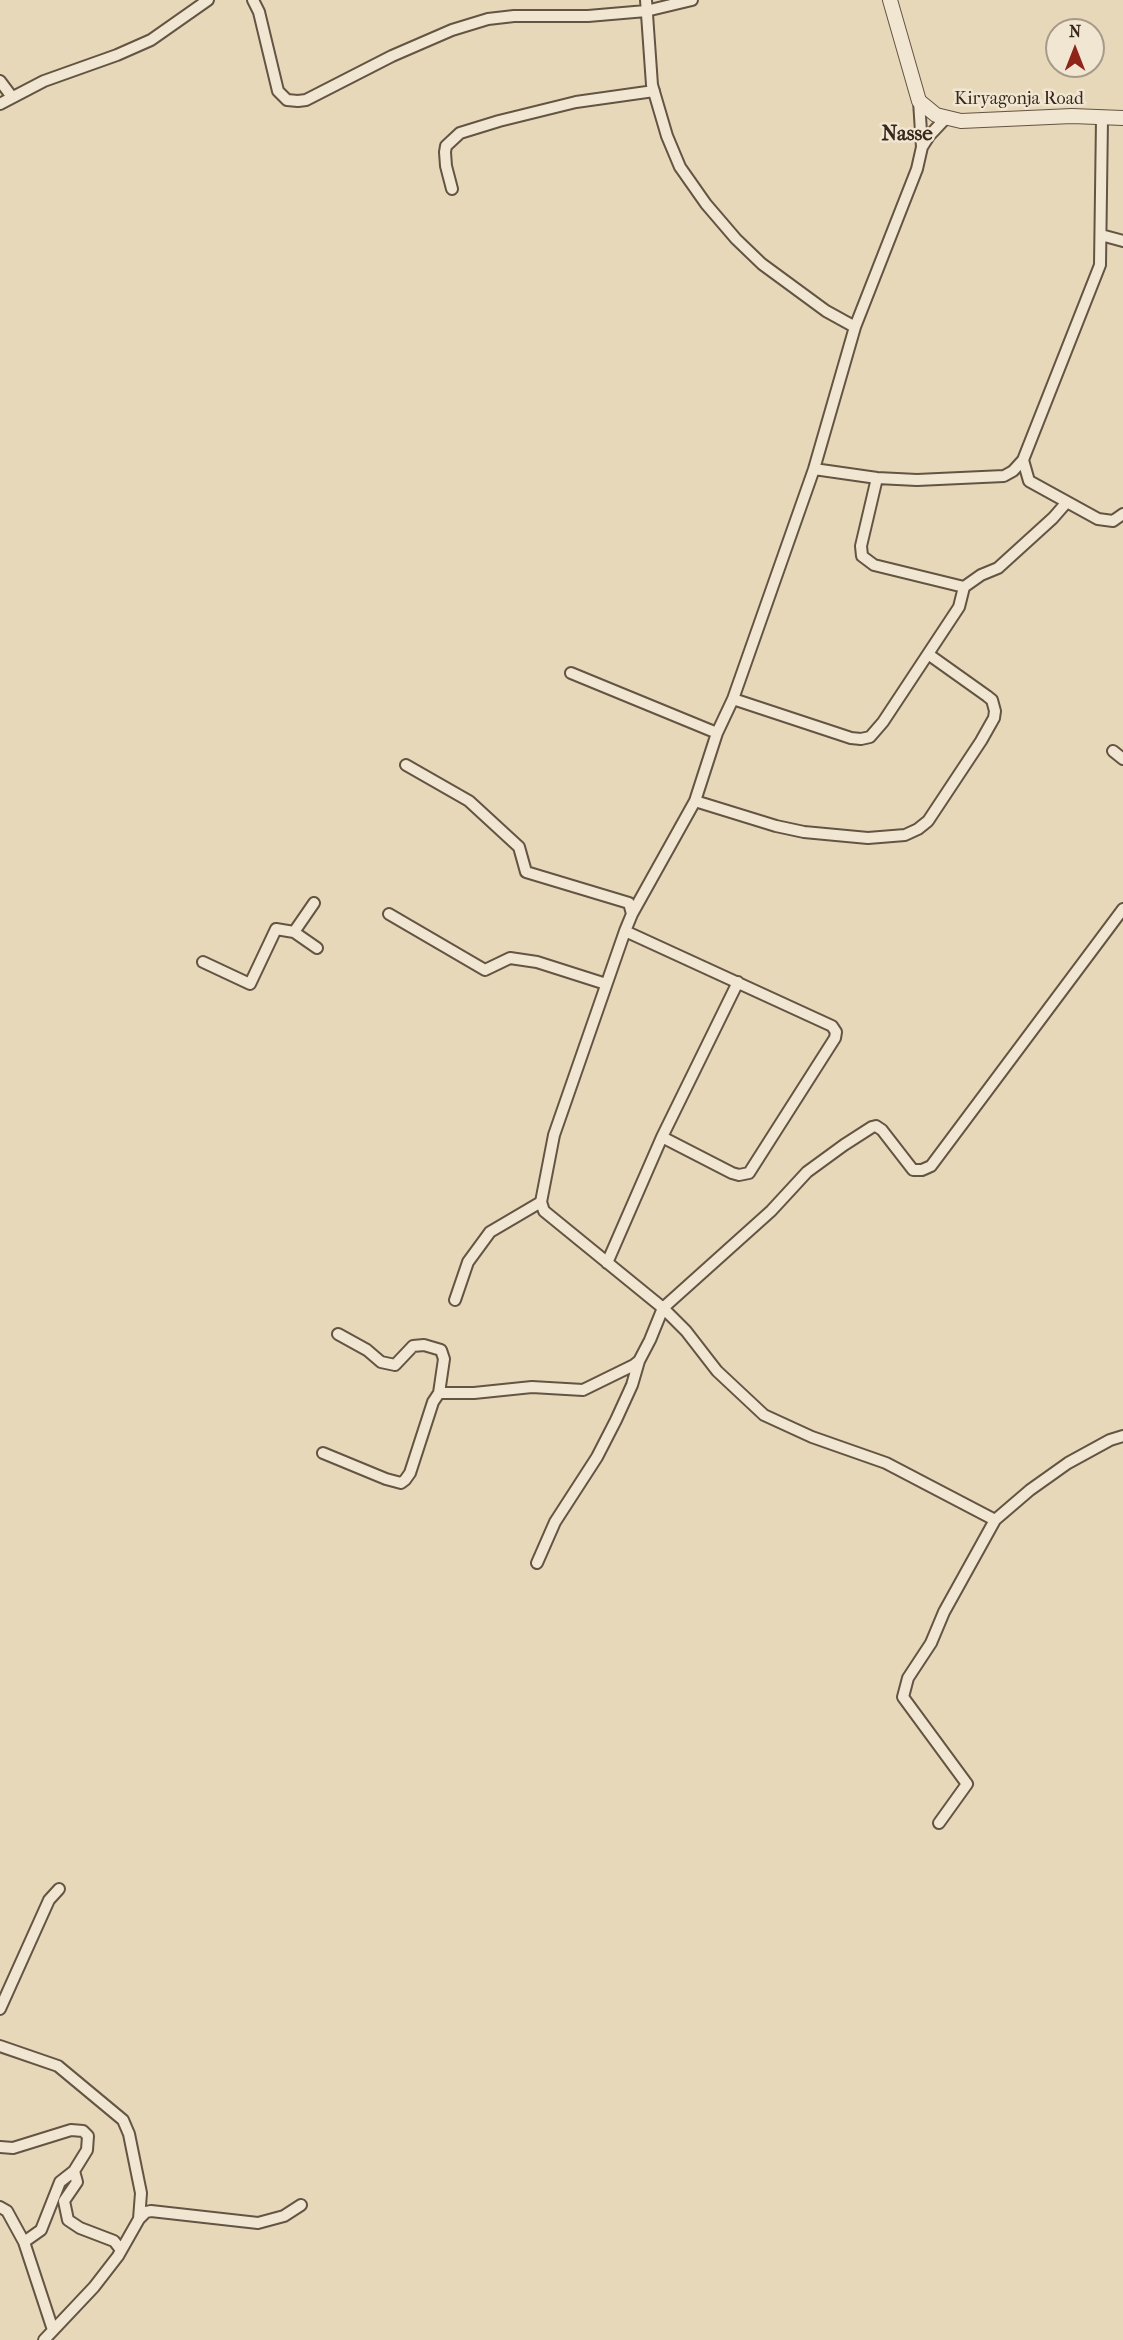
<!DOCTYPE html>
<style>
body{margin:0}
#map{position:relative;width:1123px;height:2340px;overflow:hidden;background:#e8d8ba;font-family:"IM FELL French Canon",serif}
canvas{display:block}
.north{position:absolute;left:1045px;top:18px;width:60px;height:60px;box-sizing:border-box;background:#f0e6d2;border:2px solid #a69a89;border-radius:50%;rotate:0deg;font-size:16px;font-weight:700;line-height:24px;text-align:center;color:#37281b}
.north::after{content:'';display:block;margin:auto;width:21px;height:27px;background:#8f2418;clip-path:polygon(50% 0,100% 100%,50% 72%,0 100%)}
</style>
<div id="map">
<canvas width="1123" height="2340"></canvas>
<div class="north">N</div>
</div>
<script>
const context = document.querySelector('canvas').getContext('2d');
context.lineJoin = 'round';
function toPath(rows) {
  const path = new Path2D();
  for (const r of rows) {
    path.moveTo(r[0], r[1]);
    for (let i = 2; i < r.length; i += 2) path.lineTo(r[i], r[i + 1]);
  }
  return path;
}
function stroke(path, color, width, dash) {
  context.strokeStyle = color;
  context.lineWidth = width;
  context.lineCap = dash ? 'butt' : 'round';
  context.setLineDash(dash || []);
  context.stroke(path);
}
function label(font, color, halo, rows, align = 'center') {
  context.font = font + ' "IM FELL French Canon",serif';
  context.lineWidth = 5;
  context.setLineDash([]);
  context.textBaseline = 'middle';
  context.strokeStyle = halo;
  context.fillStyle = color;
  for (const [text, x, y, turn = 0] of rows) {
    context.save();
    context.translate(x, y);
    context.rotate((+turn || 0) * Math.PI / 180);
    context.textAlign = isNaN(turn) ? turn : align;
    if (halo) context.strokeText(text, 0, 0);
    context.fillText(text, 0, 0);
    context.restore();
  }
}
const minor = toPath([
 [253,0,259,12,278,91,287,100,298,101,306,100,392,56,452,30,488,19,514,16,588,16,646,11,692,0],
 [646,0,652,85,667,136,680,167,706,204,736,239,762,264,826,311,855,327],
 [0,81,12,97],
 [919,101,922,147,917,169,855,327,814,469,733,699,717,733,695,801,632,914,625,931,554,1135,541,1202,544,1211,663,1308,686,1331,717,1371,764,1415,812,1437,886,1463,995,1520],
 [0,104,44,81,117,55,151,40,208,0],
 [922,147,929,136,945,119],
 [452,189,446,166,445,152,446,146,460,133,499,121,576,102,654,91],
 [1101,235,1123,241],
 [1023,460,1029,481,1098,519,1113,521,1123,514],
 [814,469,877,478,917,480,1004,476,1013,471,1023,460,1100,265,1102,119],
 [877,478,861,546,862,556,874,565,964,587],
 [571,673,717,733],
 [733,699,851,738,861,739,870,737,883,722,959,607,964,587,981,575,998,568,1053,518,1067,502],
 [1113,751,1123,759],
 [406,765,469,801,519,847,526,872,629,903,632,914],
 [695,801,776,826,804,832,868,838,905,835,918,829,928,821,981,741,994,718,995,711,992,700,987,696,928,654],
 [389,914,485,970,510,958,537,962,606,984],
 [625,931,832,1026,836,1032,835,1038,749,1173,739,1175,732,1173,662,1137],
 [294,932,314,903],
 [203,962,250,984,276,929,294,932,317,948],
 [607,1263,662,1137,738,982],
 [455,1300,468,1262,490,1232,541,1202],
 [439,1393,474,1393,532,1387,583,1390,634,1365,639,1361,650,1340,663,1308,771,1211,807,1172,844,1145,872,1127,876,1126,882,1130,913,1170,922,1170,931,1166,1123,909],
 [323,1453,386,1479,401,1483,405,1480,410,1473,433,1402,439,1393,444,1359,441,1350,424,1345,413,1346,395,1365,381,1362,367,1350,338,1334],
 [537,1563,555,1522,597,1457,616,1420,632,1385,639,1361],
 [939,1823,967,1784,903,1697,908,1678,931,1643,944,1612,995,1520,1030,1490,1068,1463,1110,1440,1123,1436],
 [0,2009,49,1900,59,1889],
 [0,2046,58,2066,123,2120,129,2134,141,2193,139,2219,118,2256,94,2287,44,2340],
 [0,2147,13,2148,71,2130,83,2131,88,2136,87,2150,74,2171,60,2182,41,2230,24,2242],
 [74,2171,77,2182,64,2201,68,2220,80,2228,114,2241,121,2250],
 [0,2207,7,2211,24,2242,53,2330],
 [139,2219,146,2212,151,2211,258,2223,284,2216,301,2205]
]);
const tertiary = toPath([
 [890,0,919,101,936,115,961,121,1072,116,1123,118]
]);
stroke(minor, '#635443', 14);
stroke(tertiary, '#635443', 16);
stroke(minor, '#f0e6d2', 10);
stroke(tertiary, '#f0e6d2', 14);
label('18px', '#37281b', '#f0e6d2', [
 ["Kiryagonja Road",1019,100]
]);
label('bold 21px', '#37281b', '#f0e6d2', [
 ["Nasse",907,135]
]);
</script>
